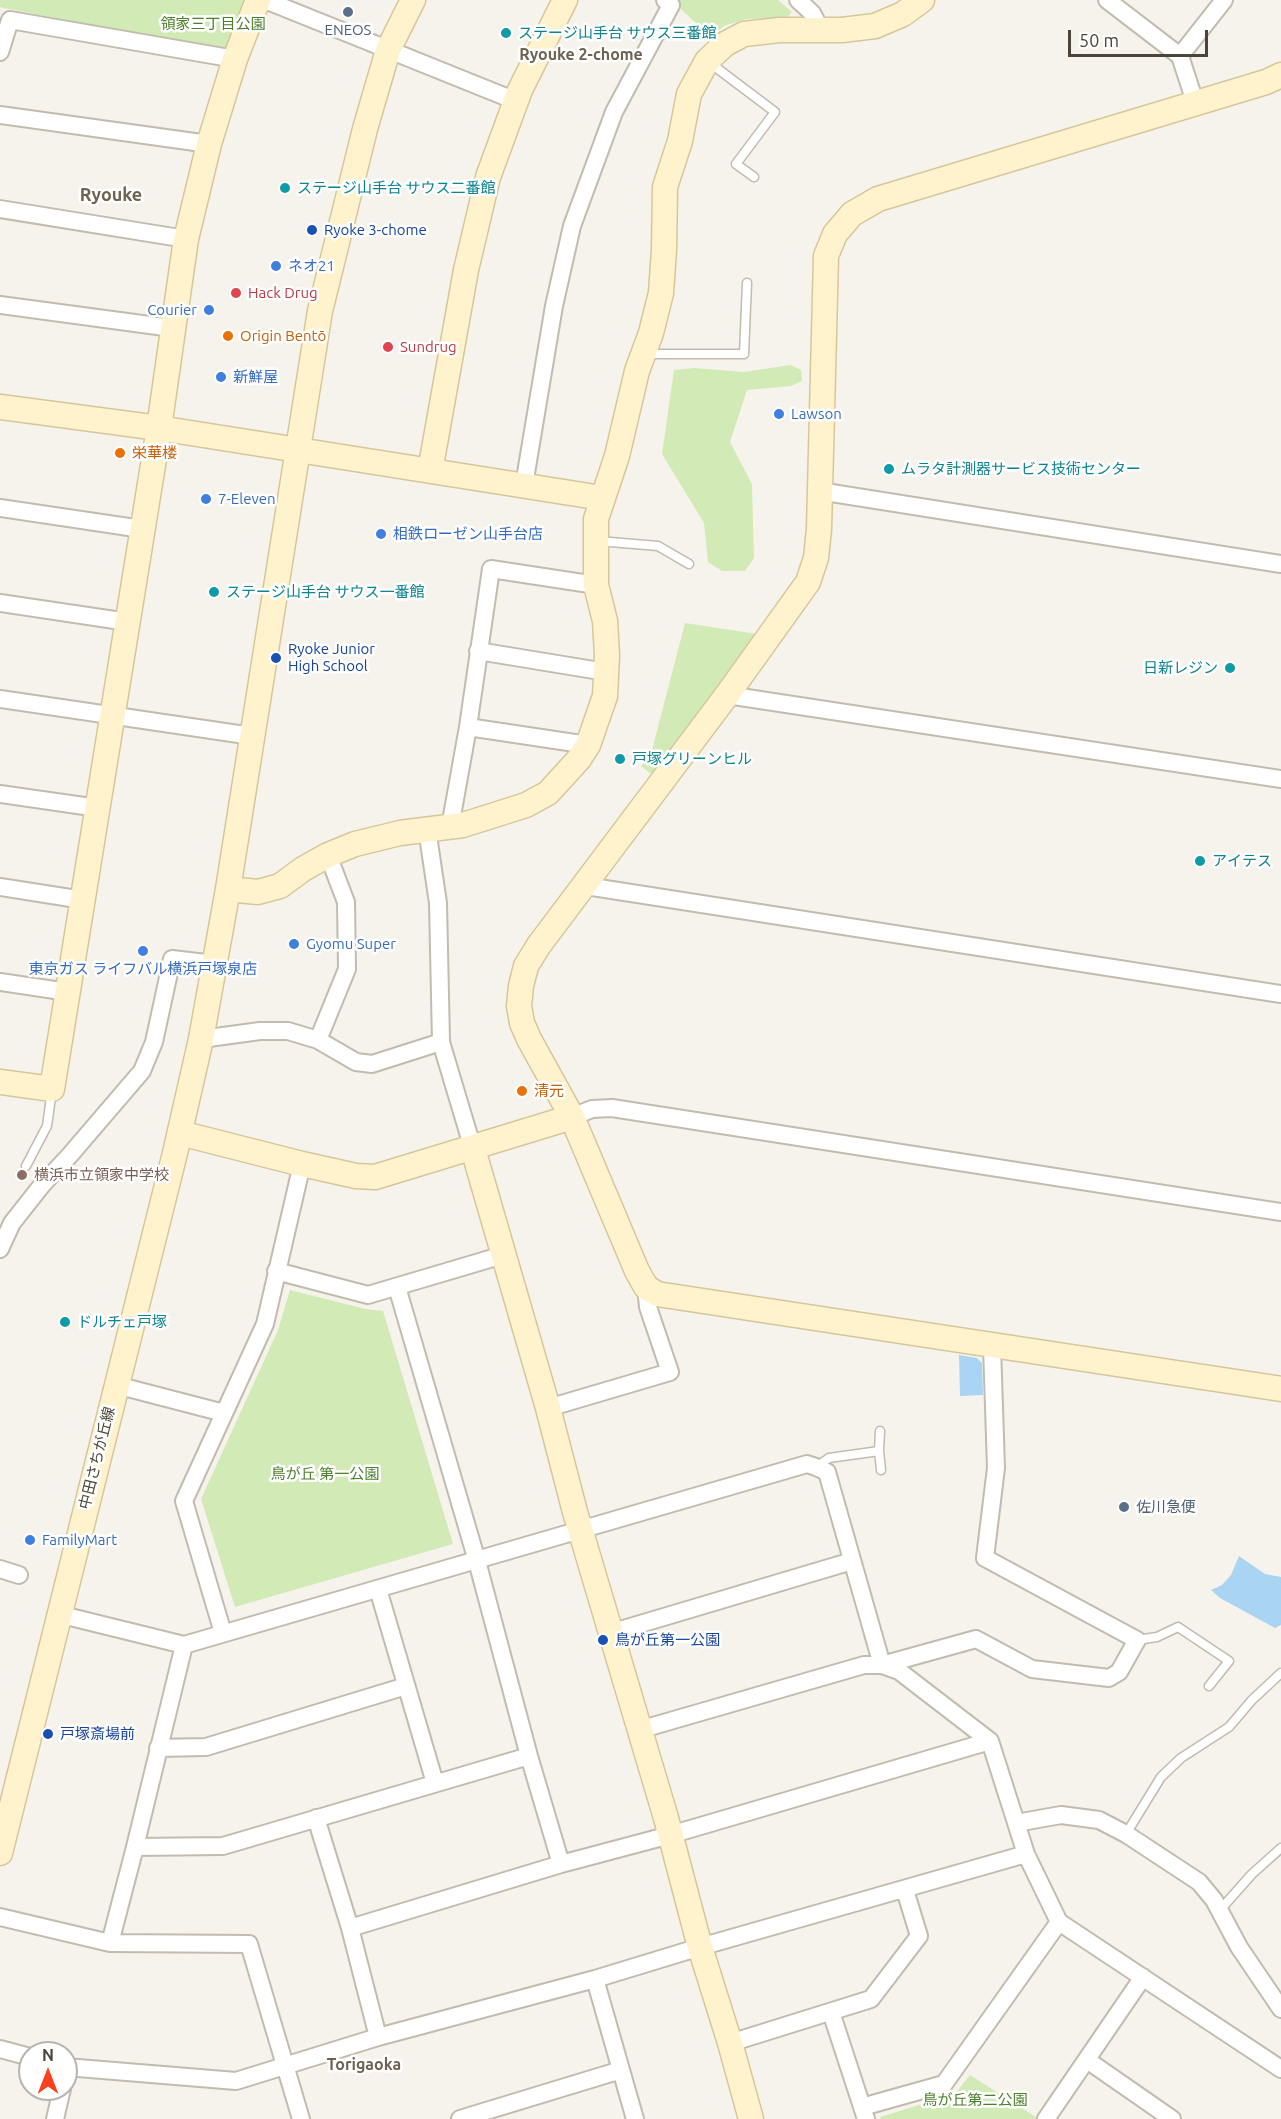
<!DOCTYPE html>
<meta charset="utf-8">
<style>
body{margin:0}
#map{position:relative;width:1281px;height:2119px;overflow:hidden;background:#f6f3ec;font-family:Ubuntu,sans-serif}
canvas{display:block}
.north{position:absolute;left:18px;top:2041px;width:60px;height:60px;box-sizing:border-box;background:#fff;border:2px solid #b7b4b0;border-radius:50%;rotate:0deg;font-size:16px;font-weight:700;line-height:24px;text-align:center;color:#4b4439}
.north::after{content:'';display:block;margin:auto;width:21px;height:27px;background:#fc3f1d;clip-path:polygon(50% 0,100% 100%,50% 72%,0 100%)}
.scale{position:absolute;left:1068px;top:30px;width:140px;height:27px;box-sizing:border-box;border:3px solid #4b4439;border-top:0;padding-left:8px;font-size:18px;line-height:21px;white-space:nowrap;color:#4b4439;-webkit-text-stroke:4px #fff;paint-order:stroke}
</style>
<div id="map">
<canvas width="1281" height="2119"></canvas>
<div class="north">N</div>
<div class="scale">50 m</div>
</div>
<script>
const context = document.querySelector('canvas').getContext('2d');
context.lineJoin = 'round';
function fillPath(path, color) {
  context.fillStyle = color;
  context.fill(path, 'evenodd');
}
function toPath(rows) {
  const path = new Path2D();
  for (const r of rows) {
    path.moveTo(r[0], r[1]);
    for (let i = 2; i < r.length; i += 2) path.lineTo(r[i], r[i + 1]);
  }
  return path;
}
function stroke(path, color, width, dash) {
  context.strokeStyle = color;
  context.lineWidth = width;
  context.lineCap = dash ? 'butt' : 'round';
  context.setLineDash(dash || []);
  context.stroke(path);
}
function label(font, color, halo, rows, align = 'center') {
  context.font = font + ' Ubuntu,"Noto Sans JP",sans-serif';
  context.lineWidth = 5;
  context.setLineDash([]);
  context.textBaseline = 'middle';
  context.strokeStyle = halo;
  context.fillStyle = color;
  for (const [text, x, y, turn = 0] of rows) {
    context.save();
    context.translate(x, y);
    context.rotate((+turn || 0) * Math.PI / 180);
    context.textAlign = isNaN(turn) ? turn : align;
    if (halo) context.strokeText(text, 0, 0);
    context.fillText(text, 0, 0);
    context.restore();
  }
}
fillPath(toPath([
 [0,0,246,0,230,47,221,51,4,8,0,7],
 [671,0,778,0,792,12,787,18,747,19,726,25,710,36],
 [790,365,801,370,802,381,791,386,747,390,730,442,752,484,754,558,745,571,722,571,708,562,704,523,662,454,674,370,694,368,744,372],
 [685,623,757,634,655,777,641,766,651,754],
 [290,1290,366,1309,383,1311,453,1544,235,1607,201,1499,278,1330],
 [970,2075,1039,2119,881,2119,880,2117,955,2094]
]), '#d2eab5');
fillPath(toPath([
 [959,1355,977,1358,982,1363,983,1395,960,1396],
 [1239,1556,1265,1574,1281,1577,1281,1625,1275,1628,1220,1598,1211,1590,1222,1585,1231,1575]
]), '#a9d4f2');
const lane = toPath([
 [710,63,775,112,736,164,754,177],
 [647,354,744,354,747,283],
 [598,541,658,546,689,564],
 [26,1166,47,1126,52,1090],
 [879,1451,881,1470],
 [816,1467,829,1458,879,1451,880,1431],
 [1137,1640,1157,1637,1178,1627,1229,1661,1209,1686],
 [1126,1834,1161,1777,1181,1758,1229,1727,1252,1700,1281,1673],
 [1220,1910,1252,1874,1281,1848]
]);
const street = toPath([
 [265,0,516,101],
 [798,0,812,13,821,30],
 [1107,0,1180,56],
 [0,52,10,20,235,59],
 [1195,102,1180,56,1224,0],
 [0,115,209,144],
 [0,209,186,239],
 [0,305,172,328],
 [524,485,554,306,572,226,614,112,671,5,665,0],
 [819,491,1281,564],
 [0,508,142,529],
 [0,603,128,622],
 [478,651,606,672],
 [727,695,1281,779],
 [0,699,252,736],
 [468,727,588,745],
 [0,794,98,808],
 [450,827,468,727,491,569,596,585],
 [427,829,438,903,441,1042,473,1149],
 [586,886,1281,994],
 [0,887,83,900],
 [0,982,68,992],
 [201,1039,260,1031,288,1031,318,1040,356,1062,372,1064,441,1042],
 [318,1040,347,969,346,902,328,855],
 [572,1117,592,1109,612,1108,1281,1212],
 [0,1249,12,1223,42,1185,70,1155,142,1071,154,1042,172,959,215,964],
 [276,1271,368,1295,503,1255],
 [397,1287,477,1561,529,1756,561,1864],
 [116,1385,224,1413],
 [548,1408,670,1372,648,1307,646,1287],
 [0,1569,19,1575],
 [378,1589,435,1783],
 [58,1614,184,1645,807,1464,816,1467,827,1472,882,1665,899,1671,990,1741,1026,1854,1059,1922,1281,2069],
 [223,1633,184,1501,265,1324,302,1164],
 [610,1633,852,1561],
 [639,1730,864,1665,882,1665,976,1639,1032,1669,1109,1678,1119,1672,1137,1640,985,1558,996,1468,992,1346],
 [158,1748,206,1747,406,1686],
 [316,1818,350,1928,378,2037],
 [1016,1823,1061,1815,1099,1820,1126,1834,1199,1882,1214,1900,1239,1947,1281,2009],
 [135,1847,223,1846,529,1756],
 [0,1917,110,1943,249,1944,301,2119],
 [350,1928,561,1864,670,1835,990,1741],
 [110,1943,135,1847,184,1645],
 [595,1979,635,2119],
 [831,2012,866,2119],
 [730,2043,871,1999,919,1936,905,1890],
 [0,2049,30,2057],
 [1087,2060,1172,2119],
 [66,2067,236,2081,378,2037,595,1979,700,1947,1026,1854],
 [862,2107,944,2084,1059,1922],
 [55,2119,62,2089],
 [460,2119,621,2070],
 [1046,2119,1143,1977]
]);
const secondary = toPath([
 [1281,75,1266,82,878,199,852,214,835,234,826,256,819,529,816,558,808,582,727,695,539,945,526,966,521,986,519,1006,522,1023,529,1039,572,1117,637,1271,646,1287,657,1294,1281,1389],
 [0,407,159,428,602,498],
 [430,471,466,270,488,177,520,90,565,0],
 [228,889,258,892,280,886,303,869,328,855,355,844,400,833,463,825,526,805,548,793,579,759,588,745,605,696,607,655,605,621,596,585,596,519,617,456,637,371,651,333,661,293,664,250,665,187,680,141,689,94,707,61,725,44,744,34,779,30,842,30,875,26,903,14,922,0],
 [0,1082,52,1089,159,428,186,239,209,144,235,59,258,0],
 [180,1133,302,1164,356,1176,375,1177,572,1117],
 [473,1149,548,1408,575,1512,666,1818,700,1947,730,2043,751,2119],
 [0,1853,175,1153,201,1039,228,889,320,311,365,129,388,50,413,0]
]);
stroke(lane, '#c2bbae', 11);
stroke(street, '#c2bbae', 20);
stroke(secondary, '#d6c79b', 27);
stroke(lane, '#fff', 8);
stroke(street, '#fff', 16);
stroke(secondary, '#fff3cd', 24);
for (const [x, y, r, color] of [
 [348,12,6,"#5c6f8a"],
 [506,33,6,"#0f9aa8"],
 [285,188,6,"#0f9aa8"],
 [312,230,6,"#1a4fb4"],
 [276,266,6,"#3f7fe0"],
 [236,293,6,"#e0444e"],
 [209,310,6,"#3f7fe0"],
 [228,336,6,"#e8710a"],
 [388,347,6,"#e0444e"],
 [221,377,6,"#3f7fe0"],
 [779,414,6,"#3f7fe0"],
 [120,453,6,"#e8710a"],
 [889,469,6,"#0f9aa8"],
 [206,499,6,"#3f7fe0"],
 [381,534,6,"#3f7fe0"],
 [214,592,6,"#0f9aa8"],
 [276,658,6,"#1a4fb4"],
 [1230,668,6,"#0f9aa8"],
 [620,759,6,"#0f9aa8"],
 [1200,861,6,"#0f9aa8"],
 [294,944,6,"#3f7fe0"],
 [143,951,6,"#3f7fe0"],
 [522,1091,6,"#e8710a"],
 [22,1175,6,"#8d6e63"],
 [65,1322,6,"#0f9aa8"],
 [1124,1507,6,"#5c6f8a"],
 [30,1540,6,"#3f7fe0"],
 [603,1640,6,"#1a4fb4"],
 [48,1734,6,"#1a4fb4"]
]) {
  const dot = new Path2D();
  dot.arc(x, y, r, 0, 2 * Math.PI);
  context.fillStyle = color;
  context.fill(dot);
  stroke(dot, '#fff', 2);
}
label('15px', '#4a7f2a', '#fff', [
 ["領家三丁目公園",213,24],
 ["鳥が丘 第一公園",325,1474],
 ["鳥が丘第二公園",975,2100]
]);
label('15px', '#4e5e75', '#fff', [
 ["ENEOS",348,30],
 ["佐川急便",1136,1507,"left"]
]);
label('15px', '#0d838f', '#fff', [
 ["ステージ山手台 サウス三番館",518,33],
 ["ステージ山手台 サウス二番館",297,188],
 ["ムラタ計測器サービス技術センター",901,469],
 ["ステージ山手台 サウス一番館",226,592],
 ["日新レジン",1218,668,"right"],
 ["戸塚グリーンヒル",632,759],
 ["アイテス",1212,861],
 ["ドルチェ戸塚",77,1322]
], 'left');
label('15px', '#164399', '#fff', [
 ["Ryoke 3-chome",324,230],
 ["Ryoke Junior",288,649],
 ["High School",288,666],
 ["鳥が丘第一公園",615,1640],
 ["戸塚斎場前",60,1734]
], 'left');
label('15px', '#366cbe', '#fff', [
 ["ネオ21",288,266],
 ["Courier",197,310,"right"],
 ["新鮮屋",233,377],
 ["Lawson",791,414],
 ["7-Eleven",218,499],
 ["相鉄ローゼン山手台店",393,534],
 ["Gyomu Super",306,944],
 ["東京ガス ライフバル横浜戸塚泉店",143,969,"center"],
 ["FamilyMart",42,1540]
], 'left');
label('15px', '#be3a42', '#fff', [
 ["Hack Drug",248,293],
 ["Sundrug",400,347]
], 'left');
label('15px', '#c56008', '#fff', [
 ["Origin Bentō",240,336],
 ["栄華楼",132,453],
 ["清元",534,1091]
], 'left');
label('15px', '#785e54', '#fff', [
 ["横浜市立領家中学校",34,1175]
], 'left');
label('15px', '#4b4439', '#fff', [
 ["中田さちが丘線",97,1458,-76]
]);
label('bold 16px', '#6e6250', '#fff', [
 ["Ryouke 2-chome",581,55],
 ["Torigaoka",364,2065]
]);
label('bold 18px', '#6e6250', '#fff', [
 ["Ryouke",111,195]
]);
</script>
